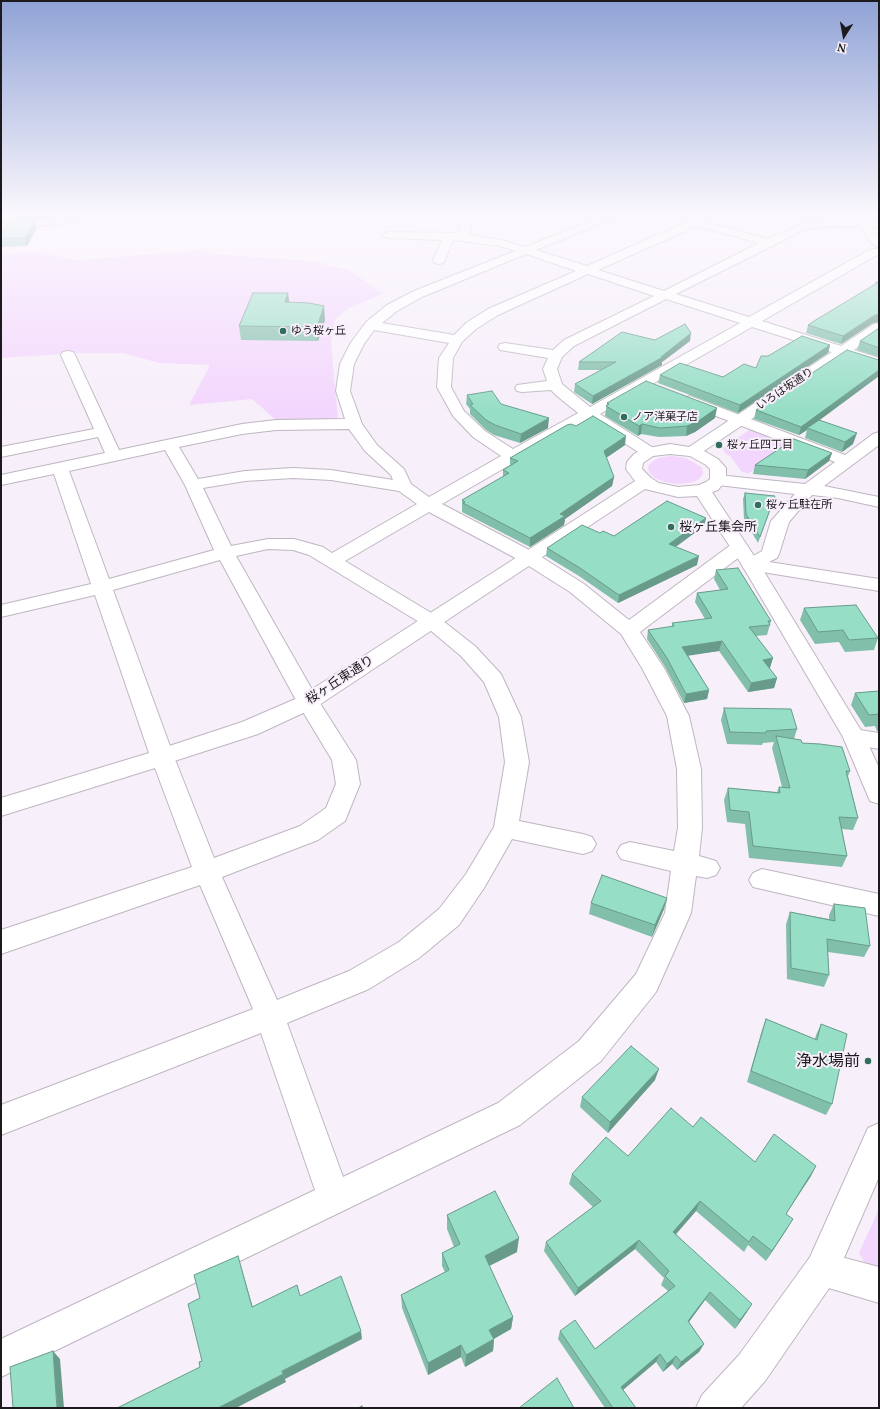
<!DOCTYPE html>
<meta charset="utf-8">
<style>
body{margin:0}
#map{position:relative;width:880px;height:1409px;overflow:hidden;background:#f7effa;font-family:"Noto Serif",serif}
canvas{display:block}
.frame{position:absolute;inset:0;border:2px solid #1d1a1e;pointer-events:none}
.north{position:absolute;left:824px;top:16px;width:40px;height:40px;-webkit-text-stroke:3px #f7effa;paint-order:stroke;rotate:191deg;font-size:11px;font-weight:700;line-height:16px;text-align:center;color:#1d1a1e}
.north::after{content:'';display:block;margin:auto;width:14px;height:18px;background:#1d1a1e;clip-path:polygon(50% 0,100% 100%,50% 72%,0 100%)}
</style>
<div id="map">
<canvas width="880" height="1409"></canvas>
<div class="frame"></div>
<div class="north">N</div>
</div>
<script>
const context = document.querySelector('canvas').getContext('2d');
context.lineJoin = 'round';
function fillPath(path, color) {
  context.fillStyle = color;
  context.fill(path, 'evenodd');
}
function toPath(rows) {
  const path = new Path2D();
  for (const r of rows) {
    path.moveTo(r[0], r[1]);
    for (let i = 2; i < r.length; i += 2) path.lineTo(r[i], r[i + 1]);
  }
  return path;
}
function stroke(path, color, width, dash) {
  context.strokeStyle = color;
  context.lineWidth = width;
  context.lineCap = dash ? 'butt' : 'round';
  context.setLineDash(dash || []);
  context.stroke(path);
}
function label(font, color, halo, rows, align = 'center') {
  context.font = font + ' "Noto Serif","Noto Sans JP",serif';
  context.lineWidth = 4;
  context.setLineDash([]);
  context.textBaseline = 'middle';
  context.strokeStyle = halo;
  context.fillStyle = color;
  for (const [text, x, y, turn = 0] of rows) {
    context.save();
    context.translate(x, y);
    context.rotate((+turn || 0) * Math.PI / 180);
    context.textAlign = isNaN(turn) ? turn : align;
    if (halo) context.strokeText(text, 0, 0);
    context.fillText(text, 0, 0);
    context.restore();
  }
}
fillPath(toPath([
 [96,216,199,216,106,218],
 [202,250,215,254,311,261,349,270,383,294,347,309,335,320,331,343,338,419,276,420,252,399,189,405,210,365,159,363,123,353,79,353,1,358,1,255,34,251,76,260],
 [752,428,792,444,748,474,741,471,731,457,724,452,723,448],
 [673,456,685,458,695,463,702,468,703,474,698,480,689,483,677,484,665,482,655,478,649,472,648,466,653,461,662,457],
 [879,1209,879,1271,866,1265,859,1253]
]), '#f3d6fd');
const street = toPath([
 [73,216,96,216,91,219,59,224,1,230,1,224,73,216],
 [463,216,473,216,469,235,502,240,525,247,603,216,616,216,615,218,536,250,587,266,686,222,687,219,695,219,702,216,715,216,706,222,768,239,801,224,830,220,879,221,879,227,830,226,804,230,676,294,749,317,869,250,879,248,879,254,762,321,879,358,879,367,752,327,600,414,655,449,657,452,655,455,649,457,643,455,588,420,442,504,535,553,584,584,629,620,732,544,739,542,746,544,748,548,746,552,640,632,664,668,689,716,701,769,702,828,699,856,716,861,720,868,716,875,707,878,696,876,691,913,656,992,601,1061,520,1125,1,1377,1,1339,315,1190,261,1033,1,1135,1,1105,253,1009,200,885,1,954,1,930,192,867,155,768,1,816,1,798,149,753,95,595,1,617,1,605,91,584,54,474,1,485,1,475,105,453,98,437,1,457,1,447,94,429,61,355,63,352,68,351,73,352,75,355,119,450,242,424,276,420,345,419,336,391,340,364,350,344,366,322,387,305,414,291,515,251,500,246,453,240,445,260,443,263,439,264,435,263,433,260,442,240,388,238,382,235,388,232,458,233,463,216],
 [697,226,759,243,664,291,598,270,697,226],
 [526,254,576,271,488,309,466,323,454,335,382,323,397,311,422,297,526,254],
 [588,274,654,296,564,340,553,350,505,343,500,344,498,347,500,350,548,358,543,369,547,381,517,385,515,388,517,391,522,392,551,390,557,396,578,413,513,449,485,431,464,411,451,387,453,358,462,342,476,329,498,315,588,274],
 [666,299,740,323,590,407,562,384,557,369,562,357,574,346,666,299],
 [374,330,449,343,439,358,437,387,453,416,473,437,501,456,429,497,411,484,404,469,377,445,362,424,350,391,354,364,364,344,374,330],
 [349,429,365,451,391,475,393,480,331,470,293,468,245,471,198,479,179,447,242,434,276,430,349,429],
 [165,450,185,485,214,550,109,579,69,471,165,450],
 [293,478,331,480,399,491,417,504,332,553,323,547,294,539,268,539,231,546,203,488,245,481,293,478],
 [429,512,521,561,570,592,621,634,642,668,667,716,677,769,678,828,674,851,630,842,621,845,617,852,621,859,671,871,665,913,636,974,579,1041,498,1103,343,1177,287,1023,369,989,419,958,459,925,484,888,512,839,583,854,592,851,596,844,592,837,583,834,519,821,529,762,521,717,501,674,475,646,438,617,345,561,429,512],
 [268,549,293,550,309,555,424,625,461,656,484,682,499,717,505,762,494,827,466,874,439,909,399,942,349,971,277,1000,222,877,318,840,345,821,360,784,356,760,318,700,236,556,268,549],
 [220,560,297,702,332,760,336,784,326,808,300,826,214,858,174,757,113,590,220,560],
 [690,396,845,455,873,434,879,432,879,445,824,486,879,497,879,507,838,498,812,495,789,522,779,554,777,558,769,562,879,579,879,591,744,569,742,565,744,561,762,551,771,521,795,494,718,485,712,484,710,480,712,476,718,475,805,484,835,462,685,404,682,401,685,398,690,396],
 [854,729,879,733,879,749,846,743,843,737,846,731,854,729],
 [762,869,879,894,879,916,753,887,749,880,753,873,762,869],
 [822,1252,879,1267,879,1303,822,1286,810,1281,805,1269,810,1257,822,1252]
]);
const secondary = toPath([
 [854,216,864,216,879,238,879,247,875,246,868,239,854,216],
 [879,323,879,333,704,451,718,459,726,468,726,480,718,490,712,492,760,565,865,737,879,768,879,804,870,801,843,737,742,565,697,496,678,497,645,489,316,707,258,734,162,765,154,763,150,757,154,751,242,722,300,697,635,481,626,469,627,462,634,454,643,449,670,444,689,447,874,324,879,323],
 [670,454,690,456,706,465,710,469,710,479,706,482,699,485,678,487,659,483,651,478,642,469,643,463,653,456,670,454],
 [879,1123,879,1177,834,1281,765,1381,741,1408,696,1408,702,1395,739,1355,810,1257,868,1128,879,1123]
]);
stroke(street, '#beb6c1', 2);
stroke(secondary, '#beb6c1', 2);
fillPath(street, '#fff');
fillPath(secondary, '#fff');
fillPath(toPath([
 [37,228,27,246,1,247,1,233],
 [879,281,879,322,873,323,841,344,806,333,808,325,875,285,875,283],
 [325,320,318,341,241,340,239,326],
 [879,328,879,357,857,350,860,341],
 [655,340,690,341,662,362,662,365,592,404,574,392,575,384,601,370,578,370,579,362],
 [830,345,828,353,738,413,658,383,660,375,723,377,756,368,768,356],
 [879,360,879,376,819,420,853,444,842,452,805,438,807,430,799,435,754,419,756,410],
 [467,395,501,404,548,428,520,443,494,435,486,430,470,414,470,409,466,404],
 [607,403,715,418,695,432,686,436,659,437,641,434,638,436,605,416],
 [625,445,606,458,614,477,612,486,565,519,564,525,530,547,462,512,462,500,503,477,503,470,510,466,510,458],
 [832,453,829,461,805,479,753,474,755,465],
 [745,493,773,502,758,543,744,519,743,499],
 [706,518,704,526,676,547,697,565,618,603,579,576,546,556,547,548,600,533,614,536],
 [716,570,771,621,767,635,756,636,773,658,769,668,777,678,774,688,748,692,719,651,688,655,709,690,707,699,684,703,665,667,647,639,648,630,672,627,672,623,705,619,695,602,697,593,720,590,714,579],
 [804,608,878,638,874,650,845,652,839,642,815,644,800,620],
 [879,691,879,732,877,731,875,726,865,727,851,705,855,693],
 [724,708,797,729,794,739,850,771,848,776,858,818,853,830,842,829,847,856,842,867,749,858,745,824,727,822,724,800,728,788,777,792,779,787,782,787,772,748,774,742,763,743,762,745,727,744,721,720],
 [591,903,664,909,652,937,589,914],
 [834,904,870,946,864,957,828,952,829,975,824,987,787,979,786,924,790,912,829,919,829,915],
 [766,1019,815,1039,816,1035,821,1024,832,1104,826,1115,747,1082,762,1030],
 [655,1080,608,1133,580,1107,582,1097],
 [693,1127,755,1162,811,1176,786,1214,787,1229,766,1261,748,1245,744,1252,696,1211,676,1234,747,1312,735,1329,705,1300,689,1322,704,1344,699,1352,677,1370,672,1364,663,1372,656,1362,623,1390,636,1408,605,1408,558,1339,560,1331,595,1349,668,1291,661,1285,664,1278,635,1249,575,1296,544,1251,546,1242,593,1207,569,1184,572,1174,628,1156],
 [447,1215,517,1252,489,1266,513,1317,511,1329,494,1339,493,1351,465,1367,461,1357,428,1375,402,1308,401,1295,445,1272,442,1266,442,1253,454,1247,447,1229]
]), '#81bfaa');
fillPath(toPath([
 [14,216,63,216,16,221],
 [35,219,37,228,27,246,25,238],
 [288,293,290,307,285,302],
 [324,306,325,320,318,341,317,327],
 [879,314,879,322,873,323,841,344,843,336,875,315],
 [691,333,690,341,662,362,662,365,592,404,593,396,661,357],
 [830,345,828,353,738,413,740,405],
 [879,370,879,376,809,428,807,428,807,430,799,435,801,427],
 [717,408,715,418,695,432,686,436,687,426],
 [549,418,548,428,520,443,521,434],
 [642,424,641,434,638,436,639,426],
 [857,433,853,444,842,452,845,442],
 [626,436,625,445,603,460,604,451],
 [832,453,829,461,805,479,808,470],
 [614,477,612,486,565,519,564,525,530,547,530,538,560,514],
 [706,518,704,526,668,552,669,544],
 [699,556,697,565,618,603,619,595],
 [722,641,719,651,680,657,682,647],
 [773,658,770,668,761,669,763,660],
 [777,678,774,688,748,692,751,683],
 [709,690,707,699,684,703,686,694],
 [667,898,664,909,652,937,655,925],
 [659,1069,655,1080,608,1133,610,1122],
 [816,1166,811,1176,780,1223,786,1214],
 [700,1201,696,1211,670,1241,673,1232],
 [793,1219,787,1229,766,1261,772,1251],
 [519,1238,517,1252,483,1269,485,1256],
 [639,1240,635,1249,575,1296,578,1288],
 [238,1256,241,1266,255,1315,252,1307],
 [710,1292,705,1300,683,1330,688,1321],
 [752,1304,747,1312,735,1329,740,1320],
 [513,1317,511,1329,488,1342,489,1330],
 [361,1331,362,1339,285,1379,282,1371],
 [494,1339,493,1351,465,1367,466,1355],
 [704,1344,699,1352,677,1370,681,1362],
 [461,1345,461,1357,428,1375,428,1363],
 [53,1351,60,1359,64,1408,57,1408],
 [660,1354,656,1362,618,1394,621,1387],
 [676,1356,672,1364,663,1372,667,1364],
 [283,1374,286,1382,236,1408,218,1408]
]), '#699b8b');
const building = toPath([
 [35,219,25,238,1,238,1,233,8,222,35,219],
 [879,281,879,314,875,315,843,336,808,325,814,321,877,283,875,283,879,281],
 [253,293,288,293,285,302,309,303,324,306,317,327,239,326,253,293],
 [685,324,691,333,661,357,663,357,593,396,575,384,616,362,579,362,622,332,655,340,685,324],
 [879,328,879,348,860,341,879,328],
 [802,336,830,345,740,405,660,375,680,363,723,377,744,364,756,368,761,356,768,356,802,336],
 [847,350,879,360,879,370,801,427,756,410,847,350],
 [646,381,717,408,697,422,687,426,660,428,642,424,639,426,606,406,609,404,607,403,646,381],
 [492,391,501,404,549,418,521,434,495,425,486,420,470,405,473,404,467,395,492,391],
 [593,416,626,436,604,451,614,477,560,514,565,516,530,538,463,503,465,502,462,500,509,473,503,470,518,461,510,458,567,425,571,424,576,426,593,416],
 [819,420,857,433,845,442,807,428,819,420],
 [794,439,832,453,808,470,755,465,794,439],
 [745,493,775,496,760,537,746,514,745,493],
 [667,501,706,518,669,544,699,556,619,595,580,568,547,548,582,525,600,533,603,531,614,536,667,501],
 [738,568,771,621,768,621,770,625,749,627,773,658,763,660,777,678,751,683,722,641,682,647,709,690,686,694,667,658,648,630,674,626,672,623,712,618,697,593,728,589,716,570,738,568],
 [856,605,878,638,849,640,843,630,818,632,804,608,856,605],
 [879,691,879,714,869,715,855,693,879,691],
 [724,708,791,709,797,729,766,731,766,733,730,732,724,708],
 [776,736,801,740,802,743,820,744,842,747,850,771,846,771,858,818,839,817,847,856,753,846,749,812,730,810,728,788,780,793,779,787,790,788,776,736],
 [602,875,667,898,655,925,591,903,602,875],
 [834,904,865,908,870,946,827,939,829,975,791,968,790,912,835,921,834,904],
 [766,1019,817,1040,821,1024,847,1034,832,1104,751,1071,766,1019],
 [631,1046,659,1069,610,1122,582,1097,631,1046],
 [671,1108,693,1127,701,1117,755,1162,774,1134,816,1166,786,1214,793,1219,772,1251,753,1236,749,1242,700,1201,673,1232,752,1304,740,1320,710,1292,688,1321,704,1344,681,1362,676,1356,667,1364,660,1354,621,1387,636,1408,613,1408,560,1331,575,1320,595,1349,675,1286,665,1276,669,1271,639,1240,578,1288,546,1242,601,1201,572,1174,606,1137,628,1156,671,1108],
 [495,1191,519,1238,485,1256,513,1317,489,1330,494,1339,466,1355,461,1345,428,1363,401,1295,449,1270,442,1253,460,1244,447,1215,495,1191],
 [238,1256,252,1307,297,1285,300,1296,341,1276,361,1331,282,1371,283,1374,218,1408,117,1408,200,1367,199,1362,202,1361,188,1304,200,1298,194,1275,238,1256],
 [53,1351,57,1408,13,1408,10,1367,53,1351],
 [557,1378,574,1408,519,1408,557,1378],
 [362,1406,363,1408,358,1408,362,1406]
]);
fillPath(building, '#96dec6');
stroke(building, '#699b8b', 1);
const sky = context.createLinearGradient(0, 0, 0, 413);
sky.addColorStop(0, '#90a3d6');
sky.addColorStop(0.52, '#fbf8fd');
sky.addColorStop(1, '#fbf8fd00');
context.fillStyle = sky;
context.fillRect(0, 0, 880, 413);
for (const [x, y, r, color] of [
 [283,331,4,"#2f6e5c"],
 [624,417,4,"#2f6e5c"],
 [719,445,4,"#2f6e5c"],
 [758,505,4,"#2f6e5c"],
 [671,527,4,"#2f6e5c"],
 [868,1061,4,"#2f6e5c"]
]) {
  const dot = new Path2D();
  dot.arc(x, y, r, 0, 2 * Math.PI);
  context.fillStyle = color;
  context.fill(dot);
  stroke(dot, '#f7effa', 1.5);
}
label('11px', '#1d1a1e', '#f7effa', [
 ["ゆう桜ヶ丘",291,331],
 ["ノア洋菓子店",632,417],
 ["桜ヶ丘四丁目",727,445],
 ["桜ヶ丘駐在所",766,505]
], 'left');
label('11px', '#1d1a1e', '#f7effa', [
 ["いろは坂通り",785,389,-34]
]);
label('13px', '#1d1a1e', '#f7effa', [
 ["桜ヶ丘集会所",679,527]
], 'left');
label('13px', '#1d1a1e', '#f7effa', [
 ["桜ヶ丘東通り",340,680,-33]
]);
label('16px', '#1d1a1e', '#f7effa', [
 ["浄水場前",860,1061]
], 'right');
</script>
